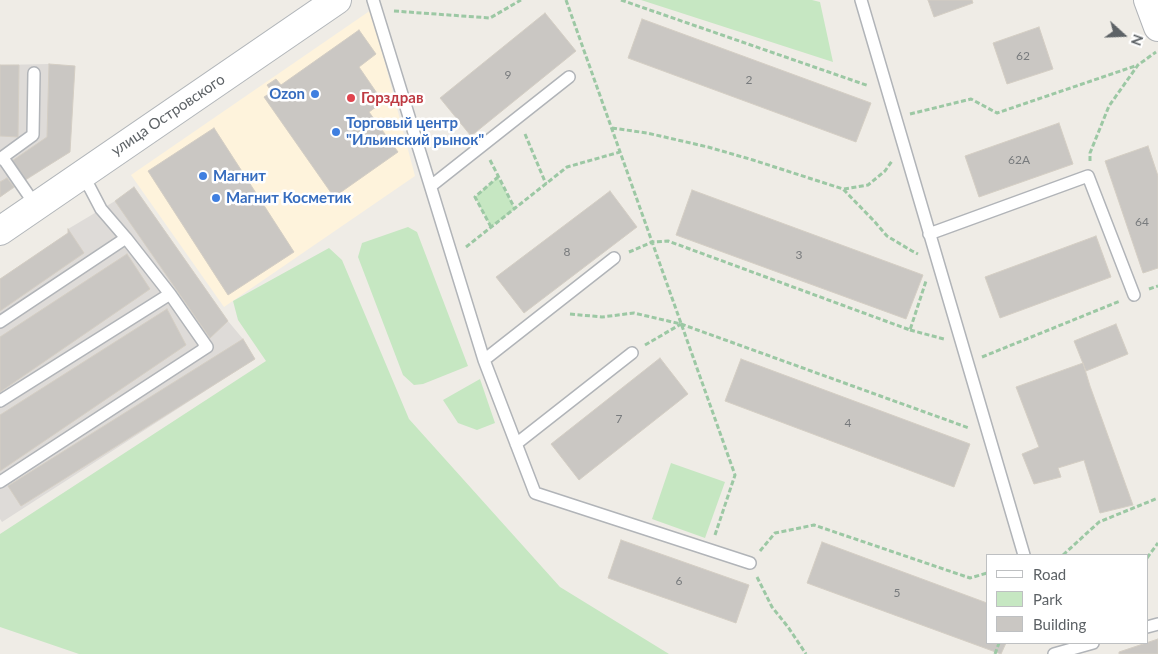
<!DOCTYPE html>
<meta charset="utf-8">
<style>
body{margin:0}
#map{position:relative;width:1158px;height:654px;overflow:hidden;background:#efece6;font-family:Lato,sans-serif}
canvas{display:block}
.legend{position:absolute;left:986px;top:554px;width:162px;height:90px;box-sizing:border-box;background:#fff;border:1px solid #bec0c2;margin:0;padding:6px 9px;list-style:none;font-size:15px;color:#5d6266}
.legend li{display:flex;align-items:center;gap:10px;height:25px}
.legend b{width:25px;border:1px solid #bec0c2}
.north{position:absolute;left:1098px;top:10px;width:50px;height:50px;-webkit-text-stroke:4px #fff;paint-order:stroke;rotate:110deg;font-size:14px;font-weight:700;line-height:20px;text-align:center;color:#5d6266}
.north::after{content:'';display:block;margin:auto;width:18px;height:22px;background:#5d6266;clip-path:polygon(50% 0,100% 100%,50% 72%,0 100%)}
</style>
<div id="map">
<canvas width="1158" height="654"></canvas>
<ul class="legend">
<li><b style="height:6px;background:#fff"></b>Road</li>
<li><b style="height:14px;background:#c6e7c2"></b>Park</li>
<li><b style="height:14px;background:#cac7c3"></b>Building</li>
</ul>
<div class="north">N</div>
</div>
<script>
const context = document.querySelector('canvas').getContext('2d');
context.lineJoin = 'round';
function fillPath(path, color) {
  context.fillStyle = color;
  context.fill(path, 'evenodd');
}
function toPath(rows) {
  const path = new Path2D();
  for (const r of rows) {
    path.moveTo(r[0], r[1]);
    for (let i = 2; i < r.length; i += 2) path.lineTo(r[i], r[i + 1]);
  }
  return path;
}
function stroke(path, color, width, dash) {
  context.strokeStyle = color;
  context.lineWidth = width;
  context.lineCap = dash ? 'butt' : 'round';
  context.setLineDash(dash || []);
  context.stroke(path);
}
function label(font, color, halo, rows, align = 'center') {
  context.font = font + ' Lato,sans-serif';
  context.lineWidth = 5;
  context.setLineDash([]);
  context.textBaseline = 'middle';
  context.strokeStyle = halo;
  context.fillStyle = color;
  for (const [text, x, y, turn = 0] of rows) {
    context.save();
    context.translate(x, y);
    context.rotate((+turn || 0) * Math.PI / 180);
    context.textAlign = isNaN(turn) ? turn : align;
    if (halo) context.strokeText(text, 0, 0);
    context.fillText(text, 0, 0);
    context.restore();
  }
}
fillPath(toPath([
 [371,10,415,176,224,307,131,175]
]), '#fef3dc');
fillPath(toPath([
 [49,64,75,66,70,152,0,197,0,65],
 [134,187,228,321,243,339,255,359,2,522,0,519,0,279,68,233,68,229,115,201]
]), '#dedbd8');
fillPath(toPath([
 [641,0,812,0,820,2,833,62],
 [498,177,515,209,491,227,475,197],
 [408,227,417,232,468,366,423,384,414,385,403,375,358,257,362,243],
 [329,248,342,260,409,419,560,587,669,654,79,654,0,627,0,534,266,361,238,320,233,301],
 [480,379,495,423,477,430,458,423,443,400],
 [671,463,725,482,705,538,652,519]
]), '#c6e7c2');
const building = toPath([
 [928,0,972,0,973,3,934,17,928,0],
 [545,13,576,51,471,136,440,98,545,13],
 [642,19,871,103,856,142,628,58,642,19],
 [1039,27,1053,69,1007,84,993,43,1039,27],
 [359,30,376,54,359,67,383,102,369,112,398,152,334,197,264,97,272,92,267,85,276,79,281,85,359,30],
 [49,64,75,66,70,152,25,180,12,161,47,137,49,64],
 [0,65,19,65,18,137,0,136,0,65],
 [1059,123,1073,164,979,197,965,156,1059,123],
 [214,128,294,252,228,295,148,171,214,128],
 [1148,146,1158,176,1158,268,1143,273,1105,161,1148,146],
 [7,178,14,187,0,197,0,182,7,178],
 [134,187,228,321,210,338,115,201,134,187],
 [692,190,923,275,906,319,676,235,692,190],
 [610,191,637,227,524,313,496,277,610,191],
 [68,229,84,253,0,311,0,279,68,233,68,229],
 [1096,236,1111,277,1000,318,985,277,1096,236],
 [127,254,150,289,0,392,0,337,127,254],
 [167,309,186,345,0,471,0,415,167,309],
 [1116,324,1128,354,1086,371,1074,341,1116,324],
 [243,339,255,359,21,506,8,486,243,339],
 [660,358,688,394,579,480,551,444,660,358],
 [741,359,970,444,954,487,725,401,741,359],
 [1083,363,1090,386,1133,505,1100,513,1084,460,1058,468,1061,477,1034,484,1022,454,1039,447,1016,387,1083,363],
 [621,540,749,585,736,623,608,578,621,540],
 [822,542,987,603,987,643,1006,643,1001,654,807,583,822,542],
 [1158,639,1158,654,1119,654,1119,652,1158,639]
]);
fillPath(building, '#cac7c3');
stroke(building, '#d4cec4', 1);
const service = toPath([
 [373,0,484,360,535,493,750,563],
 [861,0,1024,555],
 [3,158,36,206],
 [0,159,33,135,34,73],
 [81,175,90,188,101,209,126,238,170,294,207,347],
 [431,186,569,77],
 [929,234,1088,176,1134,295],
 [0,322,126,238],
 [484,360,614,258],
 [0,401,170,294],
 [516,444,632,353],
 [0,482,207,347,203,349],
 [1147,627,1158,624],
 [1054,654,1093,643]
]);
const tertiary = toPath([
 [1148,0,1158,27]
]);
const secondary = toPath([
 [0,231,337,0]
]);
stroke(service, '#b1b4b8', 14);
stroke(tertiary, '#b1b4b8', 30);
stroke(secondary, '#b2b6ba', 30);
stroke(toPath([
 [566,0,735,475,715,535],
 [621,0,869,86],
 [394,11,490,18,521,0],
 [910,114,971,99,997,113,1138,65],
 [612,128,647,133,708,147,753,160,843,189,874,221,887,236,912,251,918,254],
 [525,134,546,184],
 [490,160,515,209],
 [1090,161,1090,153,1109,106,1138,65,1156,52],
 [844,189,868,185,885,171,892,161],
 [491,227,475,197,498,177],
 [466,247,567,167,620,152],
 [629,252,652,242,668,241,910,330,926,281],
 [1149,289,1158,286],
 [570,314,602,317,634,313,681,324,969,428],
 [910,330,944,339],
 [645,345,681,324],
 [982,357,1120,301],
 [760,551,775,533,814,525,970,578,987,573],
 [1063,555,1099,522,1158,498],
 [1147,558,1158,543],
 [757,577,772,607,788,627,806,654],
 [995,654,999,643]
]), '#9cc8a4', 3, [5, 2.5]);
stroke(service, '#fff', 11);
stroke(tertiary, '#fff', 28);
stroke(secondary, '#fff', 28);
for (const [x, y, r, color] of [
 [315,94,5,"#3f7fe0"],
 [351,98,5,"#e0444e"],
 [336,132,5,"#3f7fe0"],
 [203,176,5,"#3f7fe0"],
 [216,198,5,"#3f7fe0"]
]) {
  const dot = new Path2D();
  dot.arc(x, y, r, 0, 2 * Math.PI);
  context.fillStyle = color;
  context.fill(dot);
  stroke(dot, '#fff', 2);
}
label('12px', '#787b7d', null, [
 ["62",1023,56],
 ["9",508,75],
 ["2",749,80],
 ["62А",1019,160],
 ["64",1142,222],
 ["8",567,252],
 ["3",799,255],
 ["7",619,419],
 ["4",848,423],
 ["6",679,581],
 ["5",897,593]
]);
label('bold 15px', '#366cbe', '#fff', [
 ["Ozon",305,94,"right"],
 ["Торговый центр",346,123],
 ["\"Ильинский рынок\"",346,140],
 ["Магнит",213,176],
 ["Магнит Косметик",226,198]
], 'left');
label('bold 15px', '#be3a42', '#fff', [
 ["Горздрав",361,98]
], 'left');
label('15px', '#5d6266', '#fff', [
 ["улица Островского",168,115,-34]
]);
</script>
